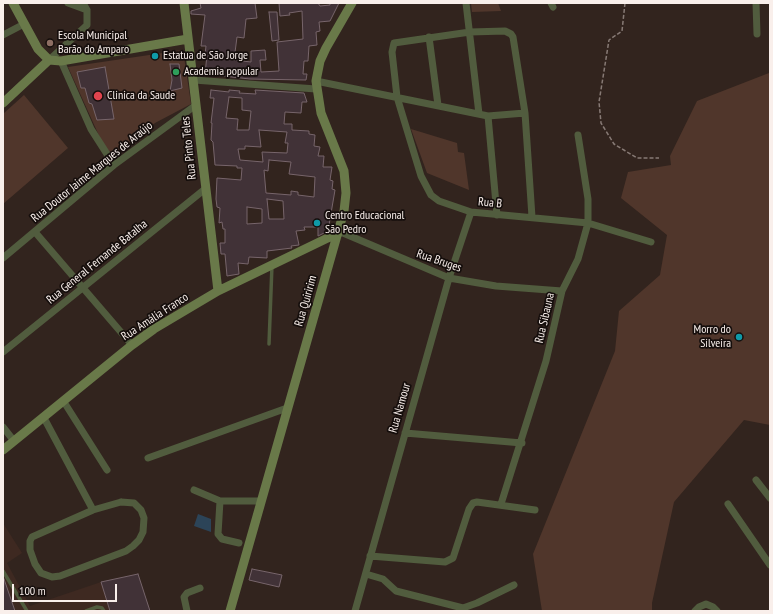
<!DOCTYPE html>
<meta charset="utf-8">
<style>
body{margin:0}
#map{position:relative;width:773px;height:614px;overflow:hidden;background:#32241e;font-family:"PT Sans Narrow",sans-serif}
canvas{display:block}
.frame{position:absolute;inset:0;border:4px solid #f9efeb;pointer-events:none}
.scale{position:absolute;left:12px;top:584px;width:105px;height:18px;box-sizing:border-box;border:2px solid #f9efeb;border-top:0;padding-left:5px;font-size:12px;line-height:14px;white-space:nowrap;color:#f9efeb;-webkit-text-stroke:3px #150e0c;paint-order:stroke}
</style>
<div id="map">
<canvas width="773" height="614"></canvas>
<div class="frame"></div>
<div class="scale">100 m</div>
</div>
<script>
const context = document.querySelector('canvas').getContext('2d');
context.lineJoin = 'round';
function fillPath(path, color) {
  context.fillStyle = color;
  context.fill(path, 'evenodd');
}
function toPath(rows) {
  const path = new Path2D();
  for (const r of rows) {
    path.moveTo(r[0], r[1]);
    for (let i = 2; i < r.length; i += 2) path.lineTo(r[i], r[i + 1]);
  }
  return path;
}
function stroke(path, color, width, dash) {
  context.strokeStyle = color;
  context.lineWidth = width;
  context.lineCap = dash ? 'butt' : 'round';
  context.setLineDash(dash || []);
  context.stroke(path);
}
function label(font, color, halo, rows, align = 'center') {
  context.font = font + ' "PT Sans Narrow",sans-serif';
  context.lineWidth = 3.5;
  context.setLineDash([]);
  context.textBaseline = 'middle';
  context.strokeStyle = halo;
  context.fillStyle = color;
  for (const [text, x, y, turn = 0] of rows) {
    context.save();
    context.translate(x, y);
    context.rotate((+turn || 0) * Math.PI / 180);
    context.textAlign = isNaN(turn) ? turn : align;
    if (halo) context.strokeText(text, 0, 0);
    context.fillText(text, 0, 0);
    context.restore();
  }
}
fillPath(toPath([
 [3,523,22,553,7,563,30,606,101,582,110,611,3,611]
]), '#3e2921');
fillPath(toPath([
 [471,3,498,3,501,11,472,12],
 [183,50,191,104,155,123,112,156,101,140,68,67],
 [769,73,770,425,744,420,674,502,652,603,652,611,542,611,533,554,615,351,619,311,660,275,667,235,621,198,628,172,671,165,670,156,697,101],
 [24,95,68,148,3,204,3,114],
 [411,129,457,143,458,152,464,153,469,190,427,173]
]), '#50362b');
fillPath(toPath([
 [198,514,211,519,211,532,194,526]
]), '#2c4458');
const building = toPath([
 [200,3,255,3,257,18,246,19,244,38,237,37,234,60,251,62,251,51,265,50,266,60,260,60,261,72,279,71,277,42,303,39,302,11,289,13,290,15,280,16,279,3,318,3,320,6,330,5,330,3,339,3,330,21,319,22,320,31,316,32,317,45,309,46,308,61,304,61,303,74,307,74,306,80,250,79,205,74,207,55,205,55,206,46,201,46,205,15,191,14,191,11,201,8,200,3],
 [269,12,277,12,279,40,272,41,269,12],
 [170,64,179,64,182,88,170,91,172,80,170,64],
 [105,67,114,119,97,120,92,104,89,103,85,88,81,88,77,72,105,67],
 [211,90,229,92,229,90,240,91,239,93,256,94,255,90,304,93,307,102,302,102,301,113,285,112,284,124,292,124,292,130,309,131,309,134,315,135,314,146,320,147,318,156,324,156,323,167,332,167,330,180,333,181,332,189,335,190,328,231,318,236,318,227,304,227,305,230,296,231,299,245,291,246,292,248,267,251,267,258,249,257,248,264,238,263,239,274,227,276,225,254,221,254,220,243,225,243,225,229,223,229,222,222,219,223,220,208,217,207,216,199,217,178,241,180,242,168,237,168,237,166,215,165,213,142,211,140,212,123,211,123,214,98,210,98,211,90],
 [229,97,242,98,242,110,251,111,249,130,237,130,238,119,226,118,229,97],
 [259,130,287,132,285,143,288,143,287,153,262,152,263,162,240,160,238,149,245,149,245,146,261,147,259,130],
 [269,160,291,162,289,174,315,177,314,197,298,195,298,192,291,191,291,195,266,193,264,170,268,171,269,160],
 [267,199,283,201,284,219,269,219,267,199],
 [247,207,262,209,262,223,247,224,247,207],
 [252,569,282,575,279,587,249,580,252,569],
 [138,574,150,611,110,611,101,582,138,574],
 [4,579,15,611,3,611,4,579]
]);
fillPath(building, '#413237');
stroke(building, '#77656b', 1);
stroke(toPath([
 [625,3,622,31,609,40,599,102,601,123,614,144,637,158,659,158]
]), '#877a75', 1.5, [4, 2]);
stroke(toPath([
 [269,344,272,265],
 [3,571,27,611],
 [86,611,97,607,102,608,104,611]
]), '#515c3e', 3.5);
stroke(toPath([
 [68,3,87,10],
 [466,3,479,114],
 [551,3,553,7],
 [756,3,757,34],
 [3,35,24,24],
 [429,37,438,105],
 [49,60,87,25,87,10,83,3],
 [61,61,91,129,114,165],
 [194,80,316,89],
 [316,81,488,116,525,113],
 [488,116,497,215],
 [532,217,525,113,513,37,511,34,505,31,470,32,394,43,392,52,397,97,421,176,431,195,439,201,471,212,588,223,651,242],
 [35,232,132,345],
 [338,233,343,233,449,278,496,286,562,291],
 [3,258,114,165,196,105],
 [3,352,205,189],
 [64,402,107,470],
 [44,418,93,510],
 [3,427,14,441],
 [405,433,522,443],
 [148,458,287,408],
 [756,480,770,498],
 [194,490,220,501,261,501],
 [220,501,218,534,222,539,239,543],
 [121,502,134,503,141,510,144,518,143,532,139,540,133,546,126,551,60,576,52,577,41,573,35,564,30,550,30,541,32,537,93,510,121,502],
 [501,504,546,361,562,291,578,259,588,223,588,199,578,135],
 [728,504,770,565],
 [370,556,445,562,453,558,469,509,473,503,477,502,535,510],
 [366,574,383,579,396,591,463,608,477,603,514,585],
 [187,611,184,597,187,593,200,588],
 [355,611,449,278,471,212],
 [695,611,699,607,706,604,713,607,717,611]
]), '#515c3e', 7);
stroke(toPath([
 [13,3,38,49,49,60],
 [184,3,218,291],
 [3,103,49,60,61,61,188,39],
 [3,450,132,345,154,329,218,291,338,233],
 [230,611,344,211,346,193,344,171,321,113,316,81,320,61,326,48,352,3]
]), '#697949', 9);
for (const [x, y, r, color] of [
 [50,43,4,"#8d6e63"],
 [155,56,4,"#0f9aa8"],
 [176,72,4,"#2e9e5b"],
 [98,96,5,"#e0444e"],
 [317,223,4,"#0f9aa8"],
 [739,337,4,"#0f9aa8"]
]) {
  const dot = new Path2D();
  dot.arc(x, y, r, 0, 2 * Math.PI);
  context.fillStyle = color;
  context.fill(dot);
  stroke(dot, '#150e0c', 1.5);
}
label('12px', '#f9efeb', '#150e0c', [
 ["Escola Municipal",58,36],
 ["Barão do Amparo",58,50],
 ["Estatua de São Jorge",163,56],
 ["Academia popular",184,72],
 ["Clinica da Saude",107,96],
 ["Centro Educacional",325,216],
 ["São Pedro",325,230],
 ["Morro do",731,330,"right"],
 ["Silveira",731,344,"right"]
], 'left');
label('12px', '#f9efeb', '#150e0c', [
 ["Rua Pinto Teles",189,148,-96],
 ["Rua Doutor Jaime Marques de Araújo",92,172,-39],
 ["Rua B",490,203,6],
 ["Rua Bruges",439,261,19],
 ["Rua General Fernande Batalha",97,262,-39],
 ["Rua Quiririm",306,301,-74],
 ["Rua Amália Franco",155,317,-33],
 ["Rua Sibauna",545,318,-77],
 ["Rua Namour",400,408,-74]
]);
</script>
